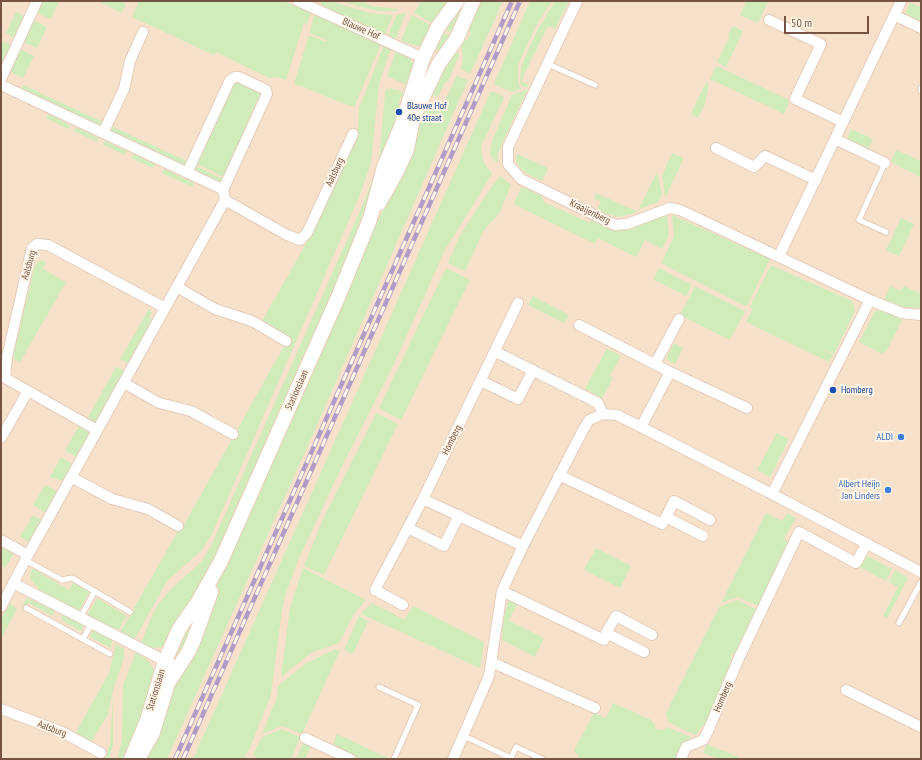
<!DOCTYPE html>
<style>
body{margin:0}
#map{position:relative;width:922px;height:760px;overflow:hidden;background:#fef0dc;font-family:"PT Sans Narrow",sans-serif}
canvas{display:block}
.frame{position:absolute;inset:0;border:2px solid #755443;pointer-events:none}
.scale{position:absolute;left:784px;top:16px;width:85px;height:18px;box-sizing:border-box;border:2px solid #755443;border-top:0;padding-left:5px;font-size:12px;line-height:14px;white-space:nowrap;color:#755443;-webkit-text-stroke:3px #fff4e5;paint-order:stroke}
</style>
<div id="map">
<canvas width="922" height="760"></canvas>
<div class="frame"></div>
<div class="scale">50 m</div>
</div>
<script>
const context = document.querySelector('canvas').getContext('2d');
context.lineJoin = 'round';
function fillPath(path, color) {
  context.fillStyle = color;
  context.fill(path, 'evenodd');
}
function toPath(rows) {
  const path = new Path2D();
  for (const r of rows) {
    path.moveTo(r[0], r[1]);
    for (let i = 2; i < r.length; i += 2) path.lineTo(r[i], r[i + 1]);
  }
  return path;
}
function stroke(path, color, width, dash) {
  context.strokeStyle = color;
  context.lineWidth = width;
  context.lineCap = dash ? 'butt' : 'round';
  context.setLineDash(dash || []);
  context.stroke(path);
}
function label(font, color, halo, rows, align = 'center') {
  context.font = font + ' "PT Sans Narrow",sans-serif';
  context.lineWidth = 4;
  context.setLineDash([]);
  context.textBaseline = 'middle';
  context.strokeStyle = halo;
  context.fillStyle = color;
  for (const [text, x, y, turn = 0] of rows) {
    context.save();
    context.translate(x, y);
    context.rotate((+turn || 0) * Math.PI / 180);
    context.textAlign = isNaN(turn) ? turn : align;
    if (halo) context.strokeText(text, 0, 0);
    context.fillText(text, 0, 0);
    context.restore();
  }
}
fillPath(toPath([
 [1,1,921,1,921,759,1,759]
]), '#f7e1ca');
fillPath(toPath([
 [43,1,59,1,51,19,37,13],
 [98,1,120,1,126,4,122,13],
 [139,1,284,1,311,13,307,24,304,23,286,80,277,77,269,78,216,52,214,55,132,17],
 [320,1,330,1,370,13,393,15,385,34,322,6],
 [339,1,361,1,372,6,398,9,396,11,377,11],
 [421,1,453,1,436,25,414,13],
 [461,1,469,1,454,35,442,28],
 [476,1,503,1,470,74,461,69,463,59,461,44,463,39,467,40,471,33,467,29],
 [530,1,552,1,536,26,518,65,518,82,521,89,512,92,494,84],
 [555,1,569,1,555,29,548,26,521,81,528,85,527,88,522,86,520,83,521,66,536,33],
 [746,1,768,2,758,23,740,15],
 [910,3,921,7,921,24,904,16],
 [16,12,24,16,14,37,6,33],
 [406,13,396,39,388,35,397,14],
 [314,14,381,44,374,61,372,61,373,63,355,105,352,107,308,89,308,88,306,88,294,84,309,35,326,42,327,40,310,33],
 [412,15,435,28,423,44,417,46,401,41],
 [33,20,47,27,37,48,23,42],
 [733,26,743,31,726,67,717,62,729,38,728,35],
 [440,31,453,37,440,51,435,48],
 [3,41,10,45,1,65,1,44],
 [384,45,391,48,379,84,371,163,359,197,212,534,201,551,167,581,134,640,120,633,179,529,184,525,289,337,262,321,306,244,358,130,359,108],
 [456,45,459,56,448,81,444,84,438,97,427,94],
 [20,49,34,56,23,78,9,71],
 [396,51,409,57,414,64,410,87,387,76],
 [716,66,790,100,784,114,710,79],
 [458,76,468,80,314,432,167,759,142,759,164,702,209,608,224,567,397,178,424,101,438,105,444,102,456,77],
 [235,81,261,93,247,122,251,124,226,178,197,164],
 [709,83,705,104,698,118,691,114,705,84],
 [23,85,103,122,101,127,21,90],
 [391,88,405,93,403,97,401,96,399,104,401,105,380,168,336,287,207,576,165,646,152,649,141,643,154,611,160,602,173,587,200,563,211,546,363,204,376,171,380,151,385,93,386,90],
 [528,89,505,137,498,154,498,162,495,161,490,154,492,141,512,95],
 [491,91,502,95,504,98,481,146,483,161,492,174,445,250,393,366,342,466,297,563,286,593,282,610,271,695,251,745,244,759,193,759],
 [48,114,70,125,68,129,46,118],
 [111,126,189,162,186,167,109,131],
 [76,127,98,138,97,142,74,131],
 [851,129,873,139,868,149,847,139],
 [104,141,127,151,125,155,103,145],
 [896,150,921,161,921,177,891,162],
 [672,153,684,158,666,196,665,196,662,176],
 [133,154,155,164,153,168,131,158],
 [517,154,548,168,542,181,527,174,521,169,516,161],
 [196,166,225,180,223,185,194,170],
 [164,169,194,183,192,187,162,173],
 [657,172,662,194,658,202,639,209],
 [501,176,511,185,499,214,485,228,465,271,448,263,460,235,494,183],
 [522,187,542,196,544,202,590,223,592,219,625,228,667,215,669,235,662,249,645,240,636,257,598,238,595,244,517,206,514,203],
 [596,193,638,212,619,217,604,213,597,210,601,202,594,198],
 [672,215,770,259,748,304,746,306,739,303,661,263,674,237],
 [901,218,914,224,899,256,886,250],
 [40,260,46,262,43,269,66,282,20,362,14,359,14,353,35,265],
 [771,265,852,301,855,311,834,354,821,349,833,355,829,362,746,322,753,308,750,307],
 [446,268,470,280,401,420,379,408],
 [659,268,692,285,686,296,653,279],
 [695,286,745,311,730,340,680,315],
 [890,286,901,291,904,286,921,294,921,308,904,307,884,300],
 [533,296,569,315,564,323,528,305],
 [149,309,152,313,149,318,153,320,128,363,120,359],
 [875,311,881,311,903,318,886,352,884,351,883,354,859,342],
 [674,343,683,348,675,364,666,359],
 [607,348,621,356,610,376,613,378,602,398,585,389],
 [116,367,125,370,94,425,86,421],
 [376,413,398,424,324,575,304,566,323,519],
 [79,426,90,432,76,457,65,450],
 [777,433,789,439,770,477,757,470],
 [61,457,72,464,63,481,50,477],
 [45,485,57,491,46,513,33,505],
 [766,513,782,521,787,513,796,518,784,539,789,542,759,606,737,597,721,603],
 [33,515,42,520,29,542,20,537],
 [1,546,14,553,5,568,1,565],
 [596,548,631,566,620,588,584,570],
 [864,554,892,569,886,581,858,566],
 [32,568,69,590,74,582,90,591,79,611,37,591,39,588,35,585,30,578],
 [303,568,366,600,353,615,339,643,311,653,281,677,290,608],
 [895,570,908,578,887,618,883,616,898,587,889,582],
 [27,598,55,610,52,616,29,603,26,607,23,605],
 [97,598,127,616,117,632,87,616],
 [509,599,518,603,509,621,544,638,535,657,502,640,504,617],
 [737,600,756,609,736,654,732,653,729,674,709,718,695,735,668,722,666,713,719,607],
 [10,603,17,609,1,639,1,618],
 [372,603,405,620,413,606,484,642,480,668,361,614],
 [63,614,84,625,82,630,80,631,63,621,61,617],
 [194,615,196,626,179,656,176,656,174,655],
 [359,616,368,621,353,654,344,650],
 [93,630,112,640,111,648,90,637],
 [116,644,124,649,124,658,113,690,108,714,91,742,75,734,109,673],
 [333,650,340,650,302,734,282,726,262,734,277,697,278,686,305,664],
 [136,652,148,660,153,668,154,674,153,687,126,759,117,759,122,741,123,685],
 [113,696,113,745,109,759,104,759,110,744],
 [613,703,649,719,655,724,655,729,663,730,667,727,693,738,687,744,677,759,580,759,574,750,594,713,606,718],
 [282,729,300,737,291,759,256,758,253,754,262,737],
 [337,734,388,758,361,759,332,746],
 [303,743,311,746,305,759,296,759],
 [707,744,738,757,738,759,719,759,703,753]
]), '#d0ecba');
const lane = toPath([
 [548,64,595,85],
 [921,88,921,91],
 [885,163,859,220,886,232],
 [25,560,62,580,72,578,130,612],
 [26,608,110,654],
 [80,618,95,591],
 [899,623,921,582],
 [83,639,91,624],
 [379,687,418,705,394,759],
 [464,736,511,758,516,747,542,759]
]);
const street = toPath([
 [298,1,423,58],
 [577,1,508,147,508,164,521,179,615,225,627,224,670,208,680,210,870,300,902,313,921,315],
 [894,15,921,28],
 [769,20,821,44,795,99,843,122],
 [1,79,37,1],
 [1,85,220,188,223,190,225,200,28,555,1,607],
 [103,133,124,89,130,61,143,32],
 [835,139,885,163],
 [716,148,754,167,765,156,816,180],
 [187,173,230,80,235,77,239,77,266,90,267,94,223,190],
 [225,200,287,235,300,240,307,233,353,134],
 [779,256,901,1],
 [177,287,215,309,252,321,286,341],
 [579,325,670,372],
 [496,352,598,403,603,414],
 [655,364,679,319],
 [481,381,518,399,533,370],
 [124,383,159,403,191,411,233,434],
 [641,427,670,372,747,408],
 [97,430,5,378,7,357,32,248,37,244,48,245,165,308],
 [1,438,28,391],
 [559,475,662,524,666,517,703,536],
 [71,477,112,499,148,509,178,526],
 [772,494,870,300],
 [423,499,523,546],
 [666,517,674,501,710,520],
 [408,528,444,546,459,515],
 [1,540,28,555],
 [13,583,177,667],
 [502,591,604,640,606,633,644,652],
 [403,605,375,590,423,499,518,303],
 [606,633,616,616,652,635],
 [491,662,595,708],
 [846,690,921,727],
 [1,709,62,732,101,753],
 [305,738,350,759],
 [453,759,489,676,502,591,523,546,583,430,589,420,603,414,617,415,641,427,772,494,921,572],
 [681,759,686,747,703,740,708,731,739,658,799,532,856,563,867,543]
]);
const secondary = toPath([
 [379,203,397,171,407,149,413,118,431,80,438,65,457,38,473,1],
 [131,759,147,721,165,661,179,629,198,602,221,561,339,295,370,219,384,167,401,127,423,58,438,27,457,1],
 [138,759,153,732,168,683,189,651,196,634,211,592]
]);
stroke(lane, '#e5cdbb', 7);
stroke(street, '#e5cdbb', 12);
stroke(secondary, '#eaceb7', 16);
stroke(lane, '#fff', 5);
stroke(street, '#fff', 10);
stroke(secondary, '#fff', 14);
const rail = toPath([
 [175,759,512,1],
 [183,759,520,1]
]);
stroke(rail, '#b29cc7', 4.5);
stroke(rail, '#fff4e5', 3, [9]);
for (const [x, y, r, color] of [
 [399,112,4,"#1a4fb4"],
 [833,390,4,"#1a4fb4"],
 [901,437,4,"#3f7fe0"],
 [888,490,4,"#3f7fe0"]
]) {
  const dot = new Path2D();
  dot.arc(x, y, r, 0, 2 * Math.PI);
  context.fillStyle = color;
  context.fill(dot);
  stroke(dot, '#fff4e5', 1.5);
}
label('10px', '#755443', '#fff4e5', [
 ["Blauwe Hof",361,29,24],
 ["Aalsburg",335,172,-65],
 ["Kraaijenberg",590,212,26],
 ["Aalsburg",29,265,-74],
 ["Stationslaan",297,390,-66],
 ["Homberg",452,440,-64],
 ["Stationslaan",156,690,-73],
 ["Homberg",723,697,-67],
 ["Aalsburg",52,729,21]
]);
label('10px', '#164399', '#fff4e5', [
 ["Blauwe Hof",407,106],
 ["40e straat",407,118],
 ["Homberg",841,390]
], 'left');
label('10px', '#366cbe', '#fff4e5', [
 ["ALDI",893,437],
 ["Albert Heijn",880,484],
 ["Jan Linders",880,496]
], 'right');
</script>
